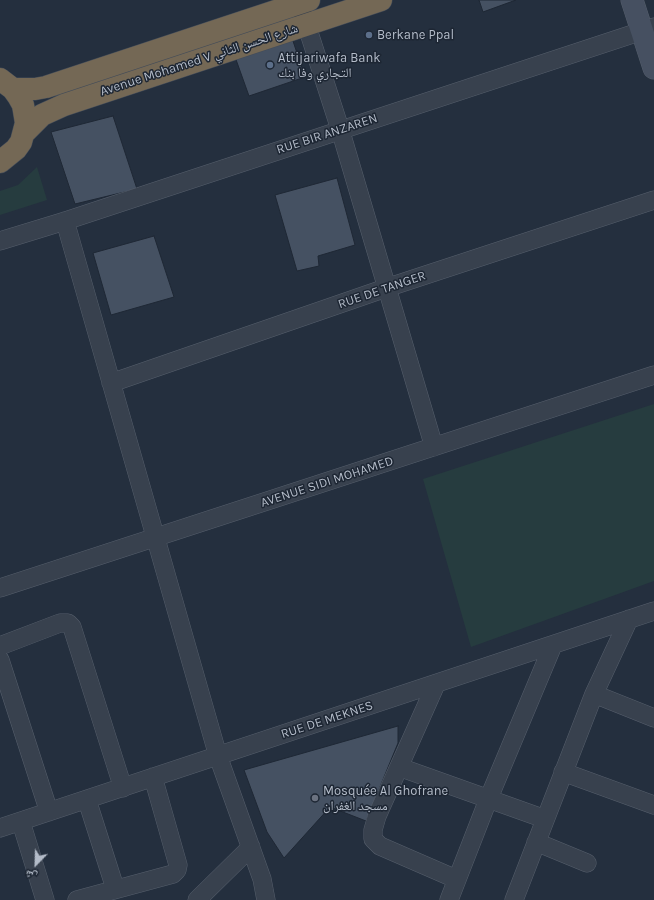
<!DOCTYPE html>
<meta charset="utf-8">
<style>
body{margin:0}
#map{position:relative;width:654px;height:900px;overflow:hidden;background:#242f3e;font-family:Karla,"Noto Naskh Arabic",sans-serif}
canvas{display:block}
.north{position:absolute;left:16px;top:844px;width:40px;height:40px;-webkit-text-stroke:3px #1d2633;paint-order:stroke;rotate:203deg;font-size:11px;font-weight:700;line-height:16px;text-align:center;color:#b4bcc9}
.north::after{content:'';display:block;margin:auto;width:14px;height:18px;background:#b4bcc9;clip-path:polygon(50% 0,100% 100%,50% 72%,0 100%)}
</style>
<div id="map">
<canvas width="654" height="900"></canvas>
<div class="north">ش</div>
</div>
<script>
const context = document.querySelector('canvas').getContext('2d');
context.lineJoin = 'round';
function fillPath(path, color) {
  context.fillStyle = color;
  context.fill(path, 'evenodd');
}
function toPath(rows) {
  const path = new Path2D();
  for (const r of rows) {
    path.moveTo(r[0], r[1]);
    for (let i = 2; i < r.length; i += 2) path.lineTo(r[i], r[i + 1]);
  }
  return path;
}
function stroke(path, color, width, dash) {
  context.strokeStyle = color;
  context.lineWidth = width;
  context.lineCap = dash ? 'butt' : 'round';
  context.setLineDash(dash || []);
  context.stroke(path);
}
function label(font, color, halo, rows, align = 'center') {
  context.font = font + ' Karla,"Noto Naskh Arabic",sans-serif';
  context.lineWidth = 3;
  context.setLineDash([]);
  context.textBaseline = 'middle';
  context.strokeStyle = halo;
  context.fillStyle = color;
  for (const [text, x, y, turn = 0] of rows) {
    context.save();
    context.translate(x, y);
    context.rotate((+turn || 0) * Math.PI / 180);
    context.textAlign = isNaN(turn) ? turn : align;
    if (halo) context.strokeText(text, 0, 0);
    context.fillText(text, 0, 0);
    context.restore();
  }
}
fillPath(toPath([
 [37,167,47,200,0,215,0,191,18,185],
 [654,404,654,581,471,647,423,479]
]), '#263c3f');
const building = toPath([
 [479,0,516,0,483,12,479,0],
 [291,35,305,77,249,96,234,54,291,35],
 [113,116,137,189,75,204,51,132,113,116],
 [337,178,355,245,318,256,319,266,297,271,275,195,337,178],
 [154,236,174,297,111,315,93,253,154,236],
 [398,726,398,743,366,821,330,807,284,858,267,832,244,770,398,726]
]);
fillPath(building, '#455162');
stroke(building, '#1f2835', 1);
const street = toPath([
 [302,11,340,129,434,447],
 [65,221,218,756,262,879,266,900],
 [0,241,65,221,654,27],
 [111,383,386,288,654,200],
 [0,588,654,375],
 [0,646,60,623,68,623,72,627,123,788],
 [0,660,49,812],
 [436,684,377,816,373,830,373,839,380,846,456,879],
 [594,694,654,718],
 [399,767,545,819],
 [563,772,654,805],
 [87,800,115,888],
 [21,822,45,900],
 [0,828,654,611],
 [536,842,587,863],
 [77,900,173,874,177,870,178,865,153,777],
 [197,900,251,847],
 [449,900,488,800,553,645],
 [514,900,594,694,629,619]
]);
const secondary = toPath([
 [632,0,654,68]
]);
const highway = toPath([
 [0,79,13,89,18,96,23,105,26,123,21,142,16,149,0,162],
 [13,89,35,89,46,87,309,0],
 [24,133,42,115,64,105,381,0]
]);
stroke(street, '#565f6c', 19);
stroke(secondary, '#565f6c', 23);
stroke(highway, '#434c59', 23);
stroke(street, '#38414e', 18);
stroke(secondary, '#465061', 22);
stroke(highway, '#746855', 22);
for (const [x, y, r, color] of [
 [369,35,4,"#5c6f8a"],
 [270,65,4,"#5c6f8a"],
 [315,798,4,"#6b7280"]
]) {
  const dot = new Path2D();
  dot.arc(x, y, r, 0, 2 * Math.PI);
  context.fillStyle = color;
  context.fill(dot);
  stroke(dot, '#1d2633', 1.5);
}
label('13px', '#b4bcc9', '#1d2633', [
 ["Berkane Ppal",377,35],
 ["Attijariwafa Bank",278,58],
 ["التجاري وفا بنك",278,73],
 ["Mosquée Al Ghofrane",323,791],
 ["مسجد الغفران",323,806]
], 'left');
label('13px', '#b4bcc9', '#1d2633', [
 ["Avenue Mohamed V شارع الحسن الثاني",199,60,-18],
 ["RUE BIR ANZAREN",327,134,-18],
 ["RUE DE TANGER",382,290,-19],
 ["AVENUE SIDI MOHAMED",327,482,-18],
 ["RUE DE MEKNES",327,720,-18]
]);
</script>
